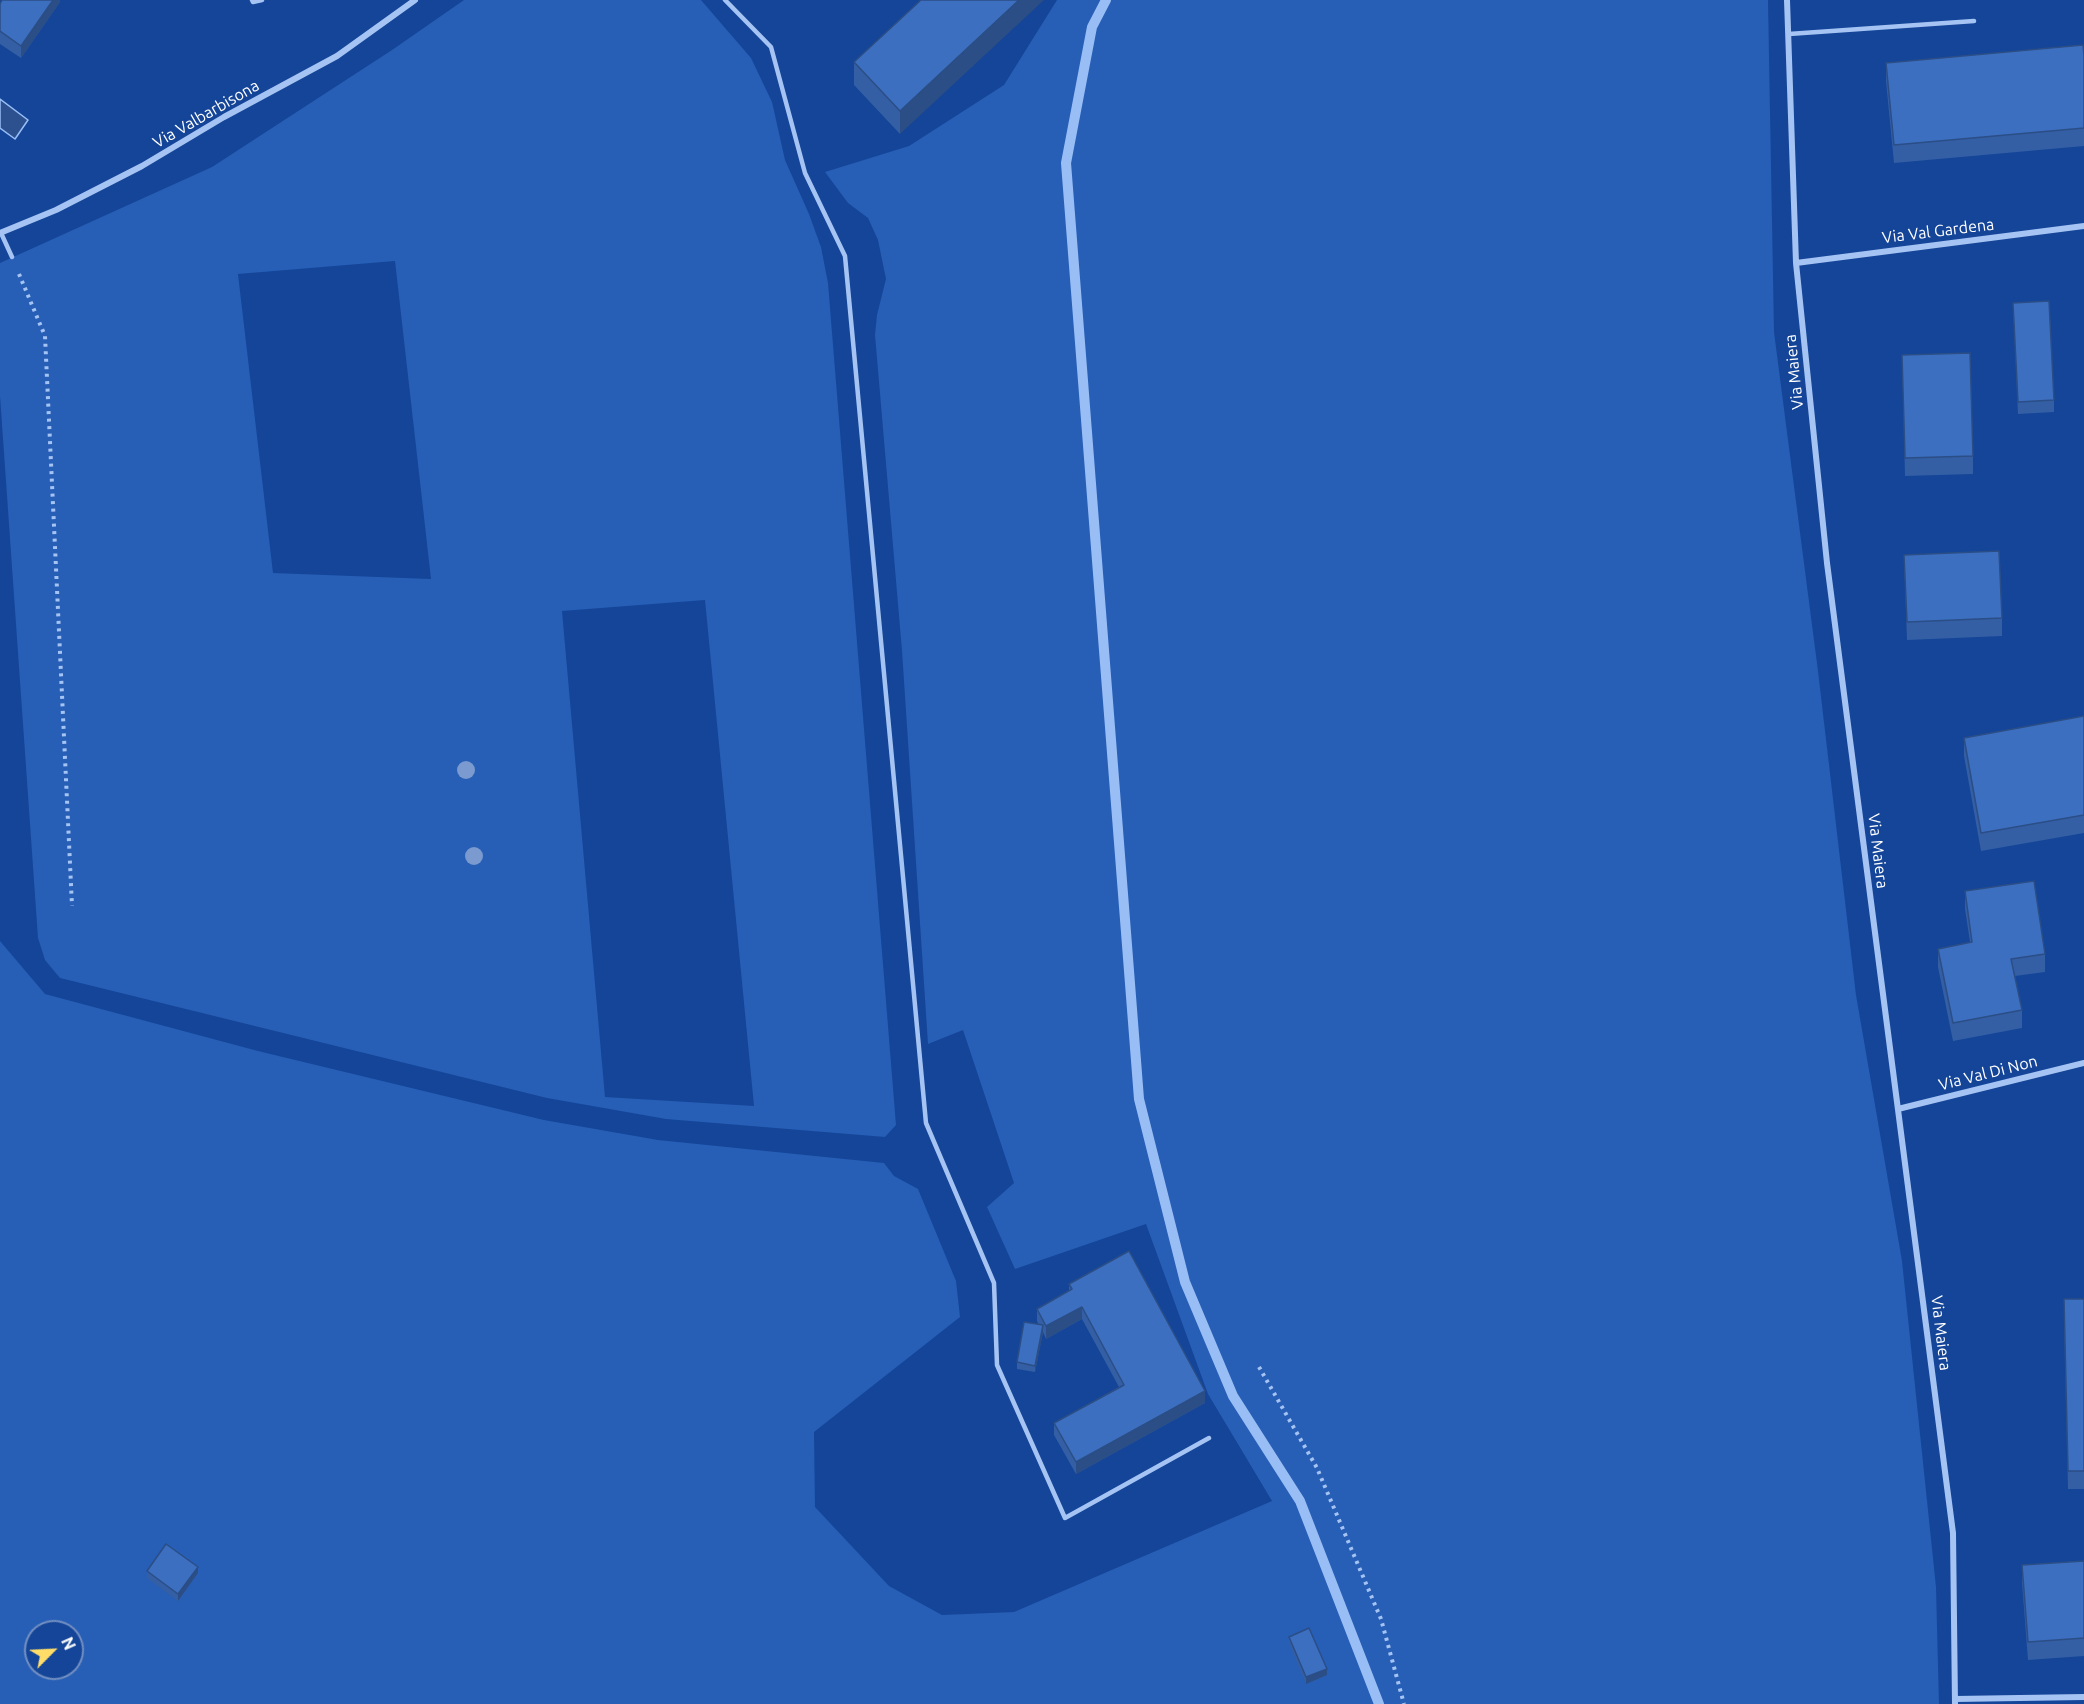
<!DOCTYPE html>
<style>
body{margin:0}
#map{position:relative;width:2084px;height:1704px;overflow:hidden;background:#144598;font-family:Ubuntu,sans-serif}
canvas{display:block}
.north{position:absolute;left:24px;top:1620px;width:60px;height:60px;box-sizing:border-box;background:#144598;border:2px solid #728fc1;border-radius:50%;rotate:66deg;font-size:16px;font-weight:700;line-height:24px;text-align:center;color:#fff}
.north::after{content:'';display:block;margin:auto;width:21px;height:27px;background:#ffdd68;clip-path:polygon(50% 0,100% 100%,50% 72%,0 100%)}
</style>
<div id="map">
<canvas width="2084" height="1704"></canvas>
<div class="north">N</div>
</div>
<script>
const context = document.querySelector('canvas').getContext('2d');
context.lineJoin = 'round';
function fillPath(path, color) {
  context.fillStyle = color;
  context.fill(path, 'evenodd');
}
function toPath(rows) {
  const path = new Path2D();
  for (const r of rows) {
    path.moveTo(r[0], r[1]);
    for (let i = 2; i < r.length; i += 2) path.lineTo(r[i], r[i + 1]);
  }
  return path;
}
function stroke(path, color, width, dash) {
  context.strokeStyle = color;
  context.lineWidth = width;
  context.lineCap = dash ? 'butt' : 'round';
  context.setLineDash(dash || []);
  context.stroke(path);
}
function label(font, color, halo, rows, align = 'center') {
  context.font = font + ' Ubuntu,sans-serif';
  context.lineWidth = 4.5;
  context.setLineDash([]);
  context.textBaseline = 'middle';
  context.strokeStyle = halo;
  context.fillStyle = color;
  for (const [text, x, y, turn = 0] of rows) {
    context.save();
    context.translate(x, y);
    context.rotate((+turn || 0) * Math.PI / 180);
    context.textAlign = isNaN(turn) ? turn : align;
    if (halo) context.strokeText(text, 0, 0);
    context.fillText(text, 0, 0);
    context.restore();
  }
}
fillPath(toPath([
 [464,0,701,0,751,58,772,102,785,160,809,214,821,247,828,283,896,1125,885,1137,666,1119,547,1098,60,978,45,960,38,938,0,396,0,263,212,167,392,50],
 [395,261,431,579,273,573,238,274],
 [705,600,754,1106,605,1097,562,611],
 [1057,0,1768,0,1774,332,1818,671,1856,995,1902,1261,1936,1587,1939,1704,0,1704,0,941,45,994,258,1051,544,1120,658,1140,884,1163,894,1176,918,1189,956,1281,960,1317,814,1432,815,1507,889,1586,942,1615,1014,1612,1272,1501,1208,1394,1146,1224,1015,1269,987,1207,1014,1183,963,1030,928,1044,902,651,875,335,877,315,886,279,878,240,868,218,848,203,825,172,909,146,1004,85],
 [36,1632,72,1632,72,1668,36,1668]
]), '#275eb6');
const water = toPath([
 [0,99,28,120,15,139,0,128,0,99]
]);
fillPath(water, '#2d518f');
stroke(water, '#99bef6', 1.5);
stroke(toPath([
 [1106,0,1092,27,1066,163,1139,1099,1185,1282,1233,1396,1300,1501,1379,1704]
]), '#99bef6', 10);
stroke(toPath([
 [19,274,45,336,72,906],
 [1259,1367,1317,1468,1381,1619,1404,1704]
]), '#a6c4f3', 4, [3, 4.5]);
stroke(toPath([
 [252,0,253,2,262,0],
 [725,0,771,47,805,173,845,256,926,1123,994,1283,997,1365,1065,1518,1209,1438],
 [1789,34,1974,21],
 [1,233,12,257]
]), '#a6c4f3', 4.5);
stroke(toPath([
 [1787,0,1796,263,1827,563,1953,1533,1955,1704],
 [0,233,56,210,142,166,224,117,337,56,415,0],
 [1796,263,2084,226],
 [1898,1109,2084,1063],
 [1955,1699,2084,1697]
]), '#a6c4f3', 6);
context.fillStyle = '#7a9ad0';
for (const [x, y] of [
 [466,770],
 [474,856]
]) {
  context.beginPath();
  context.arc(x, y, 9, 0, 2 * Math.PI);
  context.fill();
}
fillPath(toPath([
 [60,0,60,2,21,58,0,44,0,4],
 [921,0,900,134,854,85,854,62],
 [2084,55,2084,146,1894,163,1886,81,1886,63],
 [2013,303,2054,400,2054,412,2018,414],
 [1902,355,1973,456,1973,474,1905,476],
 [1904,555,2002,618,2002,636,1907,640],
 [2084,716,2084,833,1981,851,1964,756,1964,738],
 [1965,891,2045,954,2045,972,2015,976,2022,1010,2022,1028,1953,1041,1938,967,1938,949,1970,942,1965,909],
 [1069,1284,1205,1403,1076,1474,1054,1435,1054,1423,1119,1387,1082,1319,1046,1339,1043,1332,1035,1372,1017,1369,1017,1362,1039,1325,1037,1321,1037,1309,1069,1291],
 [2084,1299,2084,1489,2068,1489,2064,1317],
 [2084,1561,2084,1656,2028,1660,2022,1583,2022,1565],
 [147,1571,198,1573,178,1601,147,1578],
 [1289,1637,1327,1675,1306,1684,1289,1643]
]), '#345fa5');
fillPath(toPath([
 [53,0,60,0,60,2,21,58,21,46],
 [1019,0,1044,0,900,134,900,111],
 [1082,1307,1082,1319,1046,1339,1046,1326],
 [1043,1325,1043,1332,1035,1372,1035,1366],
 [1205,1391,1205,1403,1076,1474,1076,1462],
 [198,1567,198,1573,178,1601,178,1594],
 [1327,1669,1327,1675,1306,1684,1306,1677]
]), '#2b4e86');
const building = toPath([
 [2,0,53,0,21,46,0,31,0,4,2,0],
 [921,0,1019,0,900,111,854,62,921,0],
 [2083,45,2084,55,2084,128,1894,145,1886,63,2083,45],
 [2049,301,2054,400,2018,402,2013,303,2049,301],
 [1970,353,1973,456,1905,458,1902,355,1970,353],
 [1999,551,2002,618,1907,622,1904,555,1999,551],
 [2084,716,2084,815,1981,833,1964,738,2084,716],
 [2034,881,2045,954,2011,959,2022,1010,1953,1023,1938,949,1972,942,1965,891,2034,881],
 [1129,1251,1205,1391,1076,1462,1054,1423,1124,1385,1082,1307,1046,1326,1037,1309,1072,1289,1069,1284,1129,1251],
 [2064,1299,2084,1299,2084,1471,2068,1471,2064,1299],
 [1024,1322,1043,1325,1035,1366,1017,1362,1024,1322],
 [166,1544,198,1567,178,1594,147,1571,166,1544],
 [2084,1561,2084,1638,2028,1642,2022,1565,2084,1561],
 [1309,1628,1327,1669,1306,1677,1289,1637,1309,1628]
]);
fillPath(building, '#3d6fc0');
stroke(building, '#2b4e86', 1.5);
label('16px', '#fff', '#144598', [
 ["Via Valbarbisona",206,114,-30],
 ["Via Val Gardena",1938,231,-7],
 ["Via Maiera",1794,372,-96],
 ["Via Maiera",1878,851,83],
 ["Via Val Di Non",1988,1073,-14],
 ["Via Maiera",1941,1333,83]
]);
</script>
